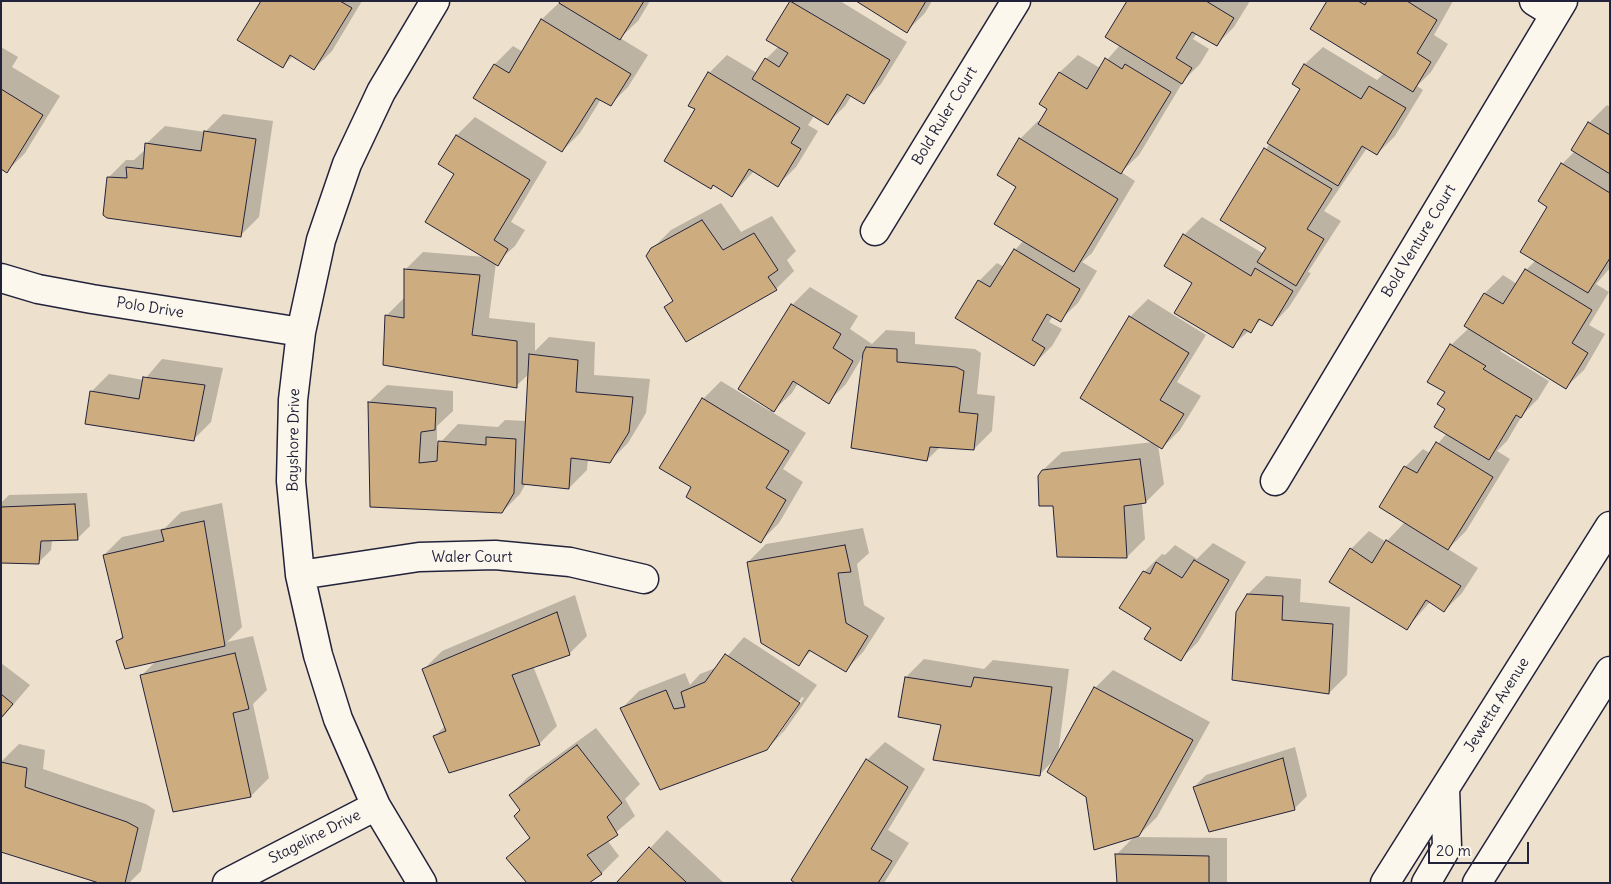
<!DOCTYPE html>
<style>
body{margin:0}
#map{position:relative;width:1611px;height:884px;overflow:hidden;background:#ede0cc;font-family:Delius,sans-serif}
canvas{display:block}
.frame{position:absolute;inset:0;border:2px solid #22223b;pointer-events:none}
.scale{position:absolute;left:1428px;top:842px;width:101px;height:22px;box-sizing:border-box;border:2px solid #22223b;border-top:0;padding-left:6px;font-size:15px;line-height:18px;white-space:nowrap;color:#22223b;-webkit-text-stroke:4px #fbf7ec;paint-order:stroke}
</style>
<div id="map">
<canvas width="1611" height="884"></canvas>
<div class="frame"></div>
<div class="scale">20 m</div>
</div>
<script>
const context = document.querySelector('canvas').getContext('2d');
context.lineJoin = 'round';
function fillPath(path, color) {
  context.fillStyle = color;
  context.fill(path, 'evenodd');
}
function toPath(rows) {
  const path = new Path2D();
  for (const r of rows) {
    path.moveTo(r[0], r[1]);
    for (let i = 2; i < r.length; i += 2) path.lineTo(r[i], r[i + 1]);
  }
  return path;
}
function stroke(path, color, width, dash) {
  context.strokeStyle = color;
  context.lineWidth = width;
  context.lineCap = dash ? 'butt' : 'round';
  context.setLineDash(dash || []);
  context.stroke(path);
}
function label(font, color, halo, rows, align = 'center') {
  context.font = font + ' Delius,sans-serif';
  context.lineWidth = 5;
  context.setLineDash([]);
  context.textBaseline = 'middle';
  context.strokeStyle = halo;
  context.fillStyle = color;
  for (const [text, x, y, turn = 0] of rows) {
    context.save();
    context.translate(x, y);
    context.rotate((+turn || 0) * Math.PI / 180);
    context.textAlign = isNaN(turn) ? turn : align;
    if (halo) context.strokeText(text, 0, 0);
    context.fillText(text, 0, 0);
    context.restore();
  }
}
fillPath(toPath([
 [262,1,362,1,332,51,314,69,293,56,283,66],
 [561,1,650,1,638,21,620,38,648,55,628,87,610,105,601,99,580,133,562,151,475,98,495,64,513,46,523,52,542,19],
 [791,1,840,1,907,42,881,84,863,102,852,95,845,106,827,124,814,116,808,125,818,131,796,167,778,185,754,171,732,195,714,184,710,188,696,109,709,73,727,55,757,73,766,59,779,46,768,40],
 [858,1,932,1,925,13,907,31],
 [1129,1,1250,1,1234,27,1216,45,1197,33,1193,39,1209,49,1200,64,1184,80,1139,155,1121,172,1135,181,1092,253,1082,262,1097,271,1078,303,1060,320,1053,316,1049,322,1062,329,1052,346,1034,364,957,317,979,281,997,263,1004,267,1015,250,1024,240,1018,187,1020,139,1038,121,1040,123,1049,109,1060,72,1078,55,1100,68,1120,45],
 [1329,1,1453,1,1434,35,1448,44,1431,72,1417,86,1423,90,1395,136,1377,154,1367,148,1324,211,1341,221,1308,272,1311,273,1289,307,1272,325,1262,319,1232,346,1194,283,1184,235,1202,217,1264,254,1268,248,1221,220,1270,143,1302,88,1294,84,1305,64,1323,47,1377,80,1384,73],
 [1,47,18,57,12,67,60,96,25,153,7,171,1,167],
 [1607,105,1610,107,1610,268,1596,284,1609,292,1589,325,1605,334,1584,370,1566,387,1502,348,1500,351,1549,381,1538,399,1523,414,1507,441,1497,451,1510,459,1466,531,1448,549,1478,568,1462,593,1444,611,1430,602,1407,628,1351,549,1369,531,1386,542,1405,522,1380,507,1405,467,1423,449,1430,453,1447,433,1446,392,1451,345,1469,328,1465,326,1485,293,1503,275,1517,284,1526,270,1536,260,1562,164,1575,151,1589,123],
 [223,114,273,121,259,217,241,235,108,178,126,160,134,160,146,149,147,143,165,126,205,132],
 [475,117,547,162,511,222,525,230,515,246,496,263,489,318,535,323,535,351,549,337,595,342,594,375,650,379,646,413,628,443,610,461,588,459,587,470,569,488,526,483,520,494,502,512,372,506,369,402,387,385,453,391,453,411,437,426,437,446,458,424,498,427,505,420,527,421,530,373,516,386,386,316,405,297,405,270,423,252,485,257,456,174,440,164,457,135],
 [721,203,741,232,772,216,796,251,787,260,794,271,776,289,666,308,673,300,652,249,671,230],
 [810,287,858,316,850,329,872,344,886,330,915,332,915,344,975,349,981,353,977,394,995,396,992,431,974,449,940,447,927,460,864,354,846,384,828,402,798,383,792,393,772,412,806,433,783,469,803,482,779,523,761,541,693,487,703,399,721,381,770,411,792,305],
 [1148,299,1206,335,1177,382,1201,396,1180,430,1162,448,1158,445,1164,484,1146,502,1142,503,1145,539,1127,557,1054,504,1043,470,1062,452,1154,442,1130,317],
 [162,359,223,368,211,422,193,440,91,392,109,374,144,380],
 [87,493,90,526,77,539,52,540,51,550,38,563,1,562,1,503,9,495],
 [222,503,242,627,227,642,253,636,267,690,253,704,269,778,251,796,174,810,141,676,157,660,118,641,123,635,104,555,122,537,165,528,181,512],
 [863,528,869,553,857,564,864,605,885,618,863,652,846,670,812,650,798,664,748,562,766,544],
 [1213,543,1246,562,1198,642,1180,660,1153,627,1144,572,1162,554,1165,555,1175,545,1197,559],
 [1266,576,1301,579,1300,602,1350,607,1347,675,1329,693,1248,594],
 [575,595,587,636,569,654,533,666,557,726,539,744,435,736,445,726,424,669,442,651],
 [744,637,817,685,785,730,767,749,621,709,639,691,685,673,690,685,700,674,718,667],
 [802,697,804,698,779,735,776,735],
 [924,659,984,669,993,660,1069,669,1058,755,1095,688,1113,670,1210,722,1157,817,1137,837,1227,838,1227,883,1118,883,1116,855,1135,836,1087,796,1054,760,1039,775,942,724,906,677],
 [1,663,30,685,1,719],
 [596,728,640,784,625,799,635,816,607,840,619,856,601,874,508,858,531,836,521,810,510,795,528,777],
 [885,742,925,769,888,830,909,843,884,883,797,883,867,760],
 [19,744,45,750,43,769,146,804,155,810,141,871,129,883,103,883,1,850,1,762],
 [1295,747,1307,796,1294,809,1194,787,1206,775],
 [667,830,724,883,618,883]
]), '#0003');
const building = toPath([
 [261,1,340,1,352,8,314,70,290,55,283,68,237,40,261,1],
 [560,1,644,1,620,40,559,3,560,1],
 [790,1,890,60,864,104,847,94,828,125,752,79,765,58,779,67,788,53,766,40,790,1],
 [856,1,926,1,907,33,856,1],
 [1127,1,1206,1,1234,18,1217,46,1192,32,1176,58,1192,68,1182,84,1105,37,1127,1],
 [1327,1,1358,1,1365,5,1367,1,1407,1,1437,20,1417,53,1431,62,1413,92,1310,29,1327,1],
 [541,19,631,74,611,106,596,98,562,152,473,98,494,64,509,73,541,19],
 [1105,58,1122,69,1125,64,1171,92,1121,174,1038,124,1047,109,1039,104,1059,72,1087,89,1105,58],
 [1304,64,1361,99,1369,86,1406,108,1377,155,1362,146,1338,186,1267,143,1300,89,1292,84,1304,64],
 [708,72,800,128,791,143,801,149,778,187,749,169,732,197,713,185,711,189,664,161,695,109,688,106,708,72],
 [1,89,43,115,7,173,1,169,1,89],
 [1588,122,1610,135,1610,174,1571,150,1588,122],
 [204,131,256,139,241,237,107,218,103,215,107,177,127,178,126,167,143,169,145,143,201,151,204,131],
 [456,135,530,180,494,240,508,249,498,266,425,222,454,174,438,164,456,135],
 [1019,138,1118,199,1074,272,994,224,1016,187,997,175,1019,138],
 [1264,148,1332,189,1307,229,1324,239,1296,286,1257,262,1266,248,1220,220,1264,148],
 [1561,163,1610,193,1610,258,1588,293,1520,252,1547,207,1538,201,1561,163],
 [702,220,723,250,754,233,778,270,768,277,777,290,686,342,664,307,673,301,646,256,651,248,702,220],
 [1183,234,1251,276,1255,268,1293,291,1272,326,1259,319,1251,333,1244,329,1233,348,1174,313,1192,283,1164,266,1183,234],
 [1014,249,1080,289,1061,322,1047,314,1032,340,1045,348,1034,366,955,318,978,280,990,287,1014,249],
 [404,269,480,275,472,335,517,341,517,388,383,365,385,315,404,318,404,269],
 [1525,269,1592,310,1572,343,1588,353,1566,389,1464,326,1484,293,1503,304,1525,269],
 [791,304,841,334,833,348,853,361,829,404,793,381,774,412,738,389,791,304],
 [1129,316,1189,353,1160,400,1184,414,1162,449,1080,398,1129,316],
 [1450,344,1486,366,1483,369,1532,399,1521,418,1516,415,1489,460,1434,427,1445,409,1437,404,1445,392,1427,382,1450,344],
 [866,347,897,349,897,362,956,367,964,371,959,412,978,414,974,450,930,447,927,461,851,448,863,353,866,347],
 [529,354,578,360,576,392,633,397,629,432,610,463,571,458,569,489,522,484,529,354],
 [143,377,205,385,194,441,85,424,90,391,139,399,143,377],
 [702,398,789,451,766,488,786,500,761,543,686,497,691,487,659,468,702,398],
 [368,402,436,408,435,430,421,432,419,463,437,461,438,441,486,445,486,437,516,439,514,493,502,513,370,507,368,402],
 [1436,442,1493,477,1448,550,1379,507,1404,466,1417,473,1436,442],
 [1140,459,1146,503,1124,506,1127,558,1057,557,1053,506,1039,506,1038,476,1042,470,1140,459],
 [75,504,78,540,41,541,39,564,1,563,1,507,75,504],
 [204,521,225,646,125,669,116,641,123,638,103,555,164,541,161,530,204,521],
 [1386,540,1461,586,1444,612,1426,600,1407,630,1329,582,1350,548,1372,563,1386,540],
 [845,545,851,572,838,573,846,623,868,636,846,672,809,650,799,666,761,643,747,562,845,545],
 [1194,560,1229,580,1181,661,1144,639,1151,628,1119,608,1143,571,1150,574,1156,562,1182,578,1194,560],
 [1247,594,1283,596,1282,620,1333,624,1329,694,1232,680,1236,612,1247,594],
 [557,612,570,655,512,675,540,745,449,773,433,736,446,731,422,669,557,612],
 [235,653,249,709,233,713,251,797,173,812,140,675,235,653],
 [725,654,800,703,767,750,660,790,620,708,666,690,674,709,685,707,681,692,705,682,725,654],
 [905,677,971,687,974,677,1052,687,1040,776,933,760,941,725,898,717,905,677],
 [1094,687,1193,740,1139,836,1094,850,1086,797,1047,772,1094,687],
 [1,694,13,704,1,718,1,694],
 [577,745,622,803,607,817,618,835,587,855,602,874,589,883,527,883,506,858,530,838,514,816,520,810,509,795,577,745],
 [1283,758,1295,810,1209,832,1193,787,1283,758],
 [866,759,908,787,871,849,892,861,878,883,795,883,791,880,866,759],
 [1,762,27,768,25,787,127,822,138,828,125,883,99,883,1,852,1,762],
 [649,847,687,883,616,883,649,847],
 [1115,854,1209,856,1209,883,1117,883,1115,854]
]);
fillPath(building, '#cdac80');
stroke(building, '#22223b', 1);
const street = toPath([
 [1534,1,1555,14],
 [875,231,1016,1],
 [1,278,38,289,92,299,301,332],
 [1275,481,1563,1],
 [300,575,419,557,495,555,570,562,644,579],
 [227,883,376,806],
 [422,883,376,806,338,719,318,655,300,575,291,481,293,400,301,332,321,240,347,164,381,92,435,1]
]);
const secondary = toPath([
 [1385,883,1610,526],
 [1426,883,1447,847,1445,788],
 [1477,883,1610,671]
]);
stroke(street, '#22223b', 31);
stroke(secondary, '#22223b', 31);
stroke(street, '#fbf7ec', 28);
stroke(secondary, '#fbf7ec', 28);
label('15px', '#22223b', '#fbf7ec', [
 ["Bold Ruler Court",945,116,-59],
 ["Bold Venture Court",1419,241,-59],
 ["Polo Drive",150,308,9],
 ["Bayshore Drive",294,440,-89],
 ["Waler Court",472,558],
 ["Jewetta Avenue",1497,705,-58],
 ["Stageline Drive",315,837,-27]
]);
</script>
